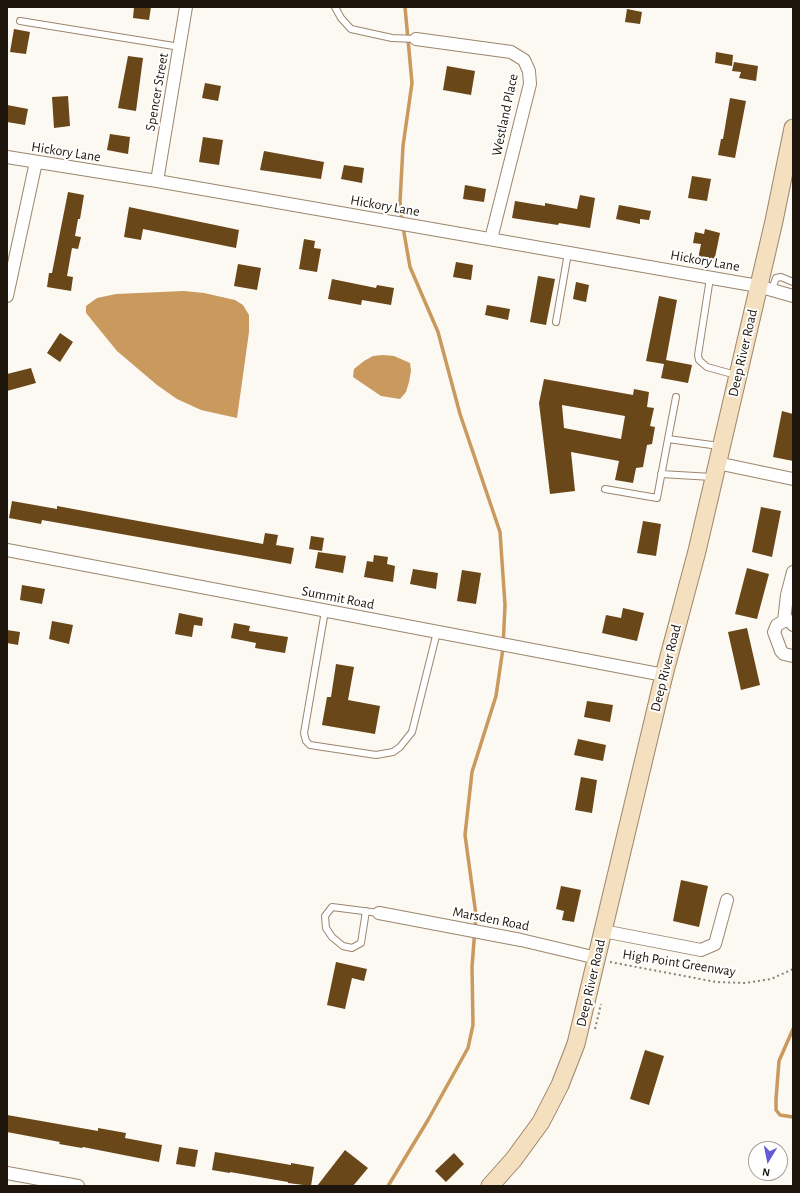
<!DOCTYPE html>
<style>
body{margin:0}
#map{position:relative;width:800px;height:1193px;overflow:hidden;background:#fcf8f2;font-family:"Alegreya Sans",sans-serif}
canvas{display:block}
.frame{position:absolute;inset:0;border:8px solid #1e160c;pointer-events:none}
.north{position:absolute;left:748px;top:1141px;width:40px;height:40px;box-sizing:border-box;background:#fff;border:1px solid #a5a29e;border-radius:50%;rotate:190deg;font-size:11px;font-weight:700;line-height:16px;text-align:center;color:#1e160c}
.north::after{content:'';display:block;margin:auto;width:14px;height:18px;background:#625bd3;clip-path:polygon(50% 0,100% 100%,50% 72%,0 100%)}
</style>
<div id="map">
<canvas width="800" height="1193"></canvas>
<div class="frame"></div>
<div class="north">N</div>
</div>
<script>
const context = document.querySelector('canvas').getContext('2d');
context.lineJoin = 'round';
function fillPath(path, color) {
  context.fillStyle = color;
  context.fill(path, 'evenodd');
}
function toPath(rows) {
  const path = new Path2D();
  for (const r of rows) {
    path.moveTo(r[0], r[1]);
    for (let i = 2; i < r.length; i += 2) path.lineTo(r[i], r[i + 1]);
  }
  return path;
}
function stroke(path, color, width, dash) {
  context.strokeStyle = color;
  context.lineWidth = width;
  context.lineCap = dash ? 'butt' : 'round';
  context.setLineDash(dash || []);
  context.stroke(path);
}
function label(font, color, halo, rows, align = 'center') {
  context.font = font + ' "Alegreya Sans",sans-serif';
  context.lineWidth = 4;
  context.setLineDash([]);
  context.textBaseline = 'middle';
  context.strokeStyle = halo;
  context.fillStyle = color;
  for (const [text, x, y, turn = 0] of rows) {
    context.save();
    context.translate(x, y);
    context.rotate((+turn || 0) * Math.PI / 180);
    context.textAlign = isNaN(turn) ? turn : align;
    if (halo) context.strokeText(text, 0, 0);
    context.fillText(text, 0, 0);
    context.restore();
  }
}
fillPath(toPath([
 [184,291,204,293,235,300,243,305,249,315,249,332,237,418,201,410,177,399,157,385,117,351,86,313,86,306,97,298,116,294],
 [383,355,394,356,410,363,411,371,409,382,406,392,400,399,381,396,353,377,354,369,364,361,373,356]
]), '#c9995d');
stroke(toPath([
 [402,221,400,202,403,146,412,83,405,7],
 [793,1029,779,1061,776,1099,776,1110,780,1115,793,1117],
 [388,1186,428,1120,468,1048,473,1025,472,967,476,915,465,835,472,772,496,696,503,648,505,605,500,532,460,414,438,332,410,267,403,227]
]), '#c9995d', 3.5);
fillPath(toPath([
 [134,7,151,7,149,20,133,18],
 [627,9,642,12,640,24,625,22],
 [14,29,30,32,26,54,10,52],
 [716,52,733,55,732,66,715,63],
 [128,56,143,58,136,111,118,108],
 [734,62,758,66,756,81,739,78,741,72,732,71],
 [447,66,475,71,471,95,443,90],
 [205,83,221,86,218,101,202,98],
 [68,96,70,126,54,128,52,97],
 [730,98,746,101,735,158,718,155,721,139,723,139],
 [7,105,28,109,25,125,7,122],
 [110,134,130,137,128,154,107,150],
 [203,137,223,140,219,165,199,162],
 [264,151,324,162,321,179,260,170],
 [344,165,364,168,362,183,341,179],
 [692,176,711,179,707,201,688,198],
 [465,185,486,189,484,202,463,199],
 [68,192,84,195,80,219,78,219,75,236,81,237,78,249,72,248,67,276,73,277,71,291,47,287,49,273,52,273],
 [580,195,595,198,590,228,559,223,558,225,512,218,515,201,545,206,545,203,577,209],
 [619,205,651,211,649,220,640,219,640,224,616,219],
 [129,207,239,230,236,248,143,229,141,240,124,237],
 [705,229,720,233,714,262,698,259,701,244,693,243,695,232,704,234],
 [304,239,315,241,314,248,321,249,317,272,299,269],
 [456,262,473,265,471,280,453,277],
 [238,264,261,268,257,290,234,286],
 [538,276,555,279,546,325,530,322],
 [332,279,376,288,377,285,394,288,391,305,362,300,361,305,328,299],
 [576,282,589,285,586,302,573,299],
 [659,296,677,300,666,360,692,365,688,383,661,378,664,364,646,361],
 [487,305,510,309,508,320,485,315],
 [60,333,73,342,60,362,47,353],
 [31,368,36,383,7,391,7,374],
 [544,379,633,395,634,389,649,392,647,407,654,408,650,426,655,427,652,444,647,445,643,467,636,468,633,483,615,480,619,461,571,452,575,491,550,494,539,403],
 [562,405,625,416,621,439,564,428],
 [782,411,793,414,793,461,773,457],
 [12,501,57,509,57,506,263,544,265,533,278,535,276,545,294,548,291,564,42,520,41,524,9,518],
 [761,507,781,511,772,557,752,552],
 [643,521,661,524,656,556,637,553],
 [311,536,324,538,322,551,309,549],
 [318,552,346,556,343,573,315,568],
 [374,555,388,557,387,564,395,566,393,582,364,577,367,561,373,562],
 [747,568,769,574,757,619,735,614],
 [413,569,438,573,436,589,410,584],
 [462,570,481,573,476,604,457,601],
 [22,585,45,589,42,604,20,600],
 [623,608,644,613,637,641,602,633,606,615,621,618],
 [179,613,203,618,202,626,194,625,192,637,175,634],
 [52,621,73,625,69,644,49,639],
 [234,623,250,626,249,631,288,637,285,653,255,648,256,643,231,638],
 [747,628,760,685,741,690,728,632],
 [7,630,20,632,18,645,7,643],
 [336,664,354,667,348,700,380,706,375,734,322,725,327,697,331,697],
 [587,701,613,705,610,722,584,717],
 [578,739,606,745,603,761,574,755],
 [581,777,597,780,592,813,575,810],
 [681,880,708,886,699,927,673,921],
 [561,886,581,890,574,922,562,920,564,911,556,909],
 [336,962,367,969,364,981,352,978,345,1009,327,1005],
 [645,1050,664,1056,649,1105,630,1099],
 [7,1115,98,1131,98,1128,126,1133,125,1138,162,1145,159,1162,83,1147,82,1148,59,1144,60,1142,7,1132],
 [179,1147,198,1150,195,1167,176,1164],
 [345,1150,368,1168,353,1186,317,1186],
 [215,1152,291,1165,291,1163,314,1167,311,1186,288,1183,288,1182,230,1172,230,1173,212,1170],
 [454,1153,464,1164,446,1182,435,1171]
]), '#694718');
const lane = toPath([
 [335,7,341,18,351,29,392,38,416,39],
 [20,21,180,47],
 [710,278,698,355,699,360,707,367,736,375],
 [772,289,776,278,781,277,793,282],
 [556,322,568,253],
 [676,397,668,439,719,446],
 [661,474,712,477],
 [605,489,657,498,668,439],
 [325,611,304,733,306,741,310,745,376,755,393,752,400,747,412,732,437,632],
 [366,911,361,943,352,948,343,946,332,937,326,928,325,916,332,907,379,913]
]);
const street = toPath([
 [416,39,511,52,524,60,529,71,530,84,491,239],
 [7,157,157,181,758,286,793,296],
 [157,181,186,7],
 [7,296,36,162],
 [717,463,793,479],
 [7,550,664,675],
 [784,621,787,595,793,572],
 [793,625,790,621,784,621,777,625,774,632,781,651,784,654,793,656],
 [379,913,521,940,597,958],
 [603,931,701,950,715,944,727,900],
 [7,1173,78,1186]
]);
const secondary = toPath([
 [490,1186,514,1159,541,1122,560,1085,576,1044,664,675,697,551,774,221,793,128]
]);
stroke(lane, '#9c866d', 8);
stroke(street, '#9c866d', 14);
stroke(secondary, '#9c866d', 19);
stroke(toPath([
 [610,962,716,982,745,983,771,979,793,969],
 [595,1029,601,1004]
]), '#888179', 2, [2, 3]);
stroke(lane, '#fff', 6);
stroke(street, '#fff', 12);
stroke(secondary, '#f4dfbe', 17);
label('14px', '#1e160c', '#fff', [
 ["Spencer Street",157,92,-80],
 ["Westland Place",505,115,-78],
 ["Hickory Lane",66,152,9],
 ["Hickory Lane",385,206,10],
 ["Hickory Lane",705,261,10],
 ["Deep River Road",743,353,-77],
 ["Summit Road",338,598,11],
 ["Deep River Road",666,668,-76],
 ["Marsden Road",491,919,11],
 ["High Point Greenway",679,963,9],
 ["Deep River Road",591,983,-77]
]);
</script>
